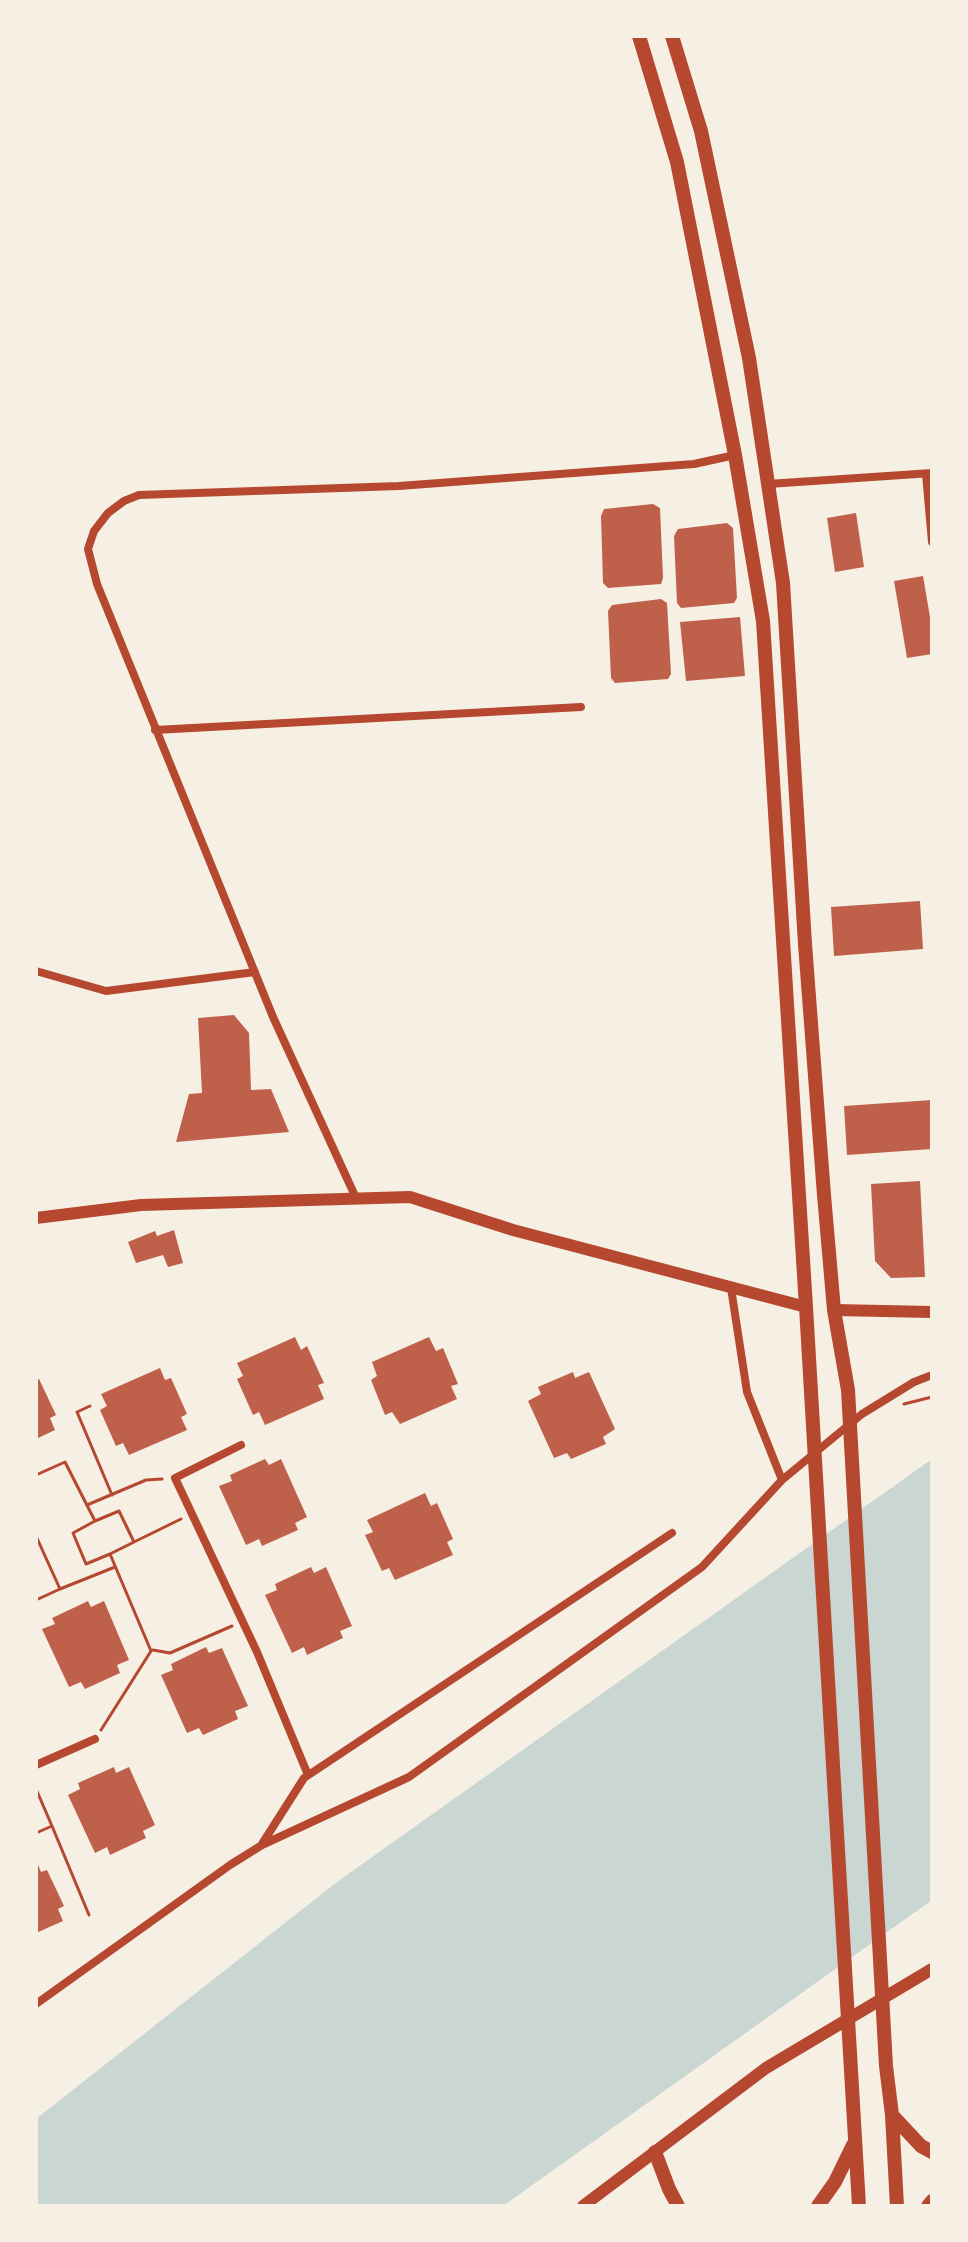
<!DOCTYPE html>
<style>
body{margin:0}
#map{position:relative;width:968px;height:2242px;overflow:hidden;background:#f6efe4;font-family:"Asap Condensed",sans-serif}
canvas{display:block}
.frame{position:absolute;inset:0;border:38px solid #f6efe4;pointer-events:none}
</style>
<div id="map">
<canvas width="968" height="2242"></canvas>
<div class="frame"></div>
</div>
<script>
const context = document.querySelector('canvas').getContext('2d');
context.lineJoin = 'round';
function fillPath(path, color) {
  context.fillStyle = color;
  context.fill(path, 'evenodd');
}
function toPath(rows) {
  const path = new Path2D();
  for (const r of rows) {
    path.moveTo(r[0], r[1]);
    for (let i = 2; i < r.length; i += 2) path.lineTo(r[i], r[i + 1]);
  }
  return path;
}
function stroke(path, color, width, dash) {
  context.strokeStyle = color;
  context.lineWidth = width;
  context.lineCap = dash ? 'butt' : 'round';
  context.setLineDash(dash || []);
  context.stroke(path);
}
fillPath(toPath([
 [932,1459,932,1900,503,2206,36,2206,36,2119,337,1882]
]), '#c9d6d2');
fillPath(toPath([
 [653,504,660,508,663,578,661,584,608,588,603,583,601,516,604,509],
 [856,513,864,567,835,572,827,518],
 [727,523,733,528,737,598,734,603,681,608,677,603,674,536,678,529],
 [923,576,932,629,932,654,907,658,894,581],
 [661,599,667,603,671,674,668,679,615,683,611,678,608,611,612,605],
 [740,617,745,676,686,681,680,622],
 [920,901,923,949,834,956,831,907],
 [234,1015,249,1033,251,1090,271,1089,289,1132,176,1142,189,1094,202,1093,198,1018],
 [932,1100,932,1149,847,1155,844,1106],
 [920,1181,925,1277,891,1278,875,1261,871,1184],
 [174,1230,183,1263,168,1267,163,1255,136,1263,128,1242,155,1231,157,1236],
 [295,1337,301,1350,307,1346,324,1383,318,1385,324,1399,265,1425,259,1412,253,1415,237,1379,243,1376,237,1363],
 [429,1337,436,1351,443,1348,458,1384,451,1386,457,1399,400,1424,392,1412,385,1415,371,1380,377,1376,372,1362],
 [160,1368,165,1380,171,1378,187,1414,181,1417,187,1430,129,1455,123,1443,116,1446,100,1410,107,1406,101,1394],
 [573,1372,575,1378,589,1372,615,1429,603,1437,606,1444,571,1459,567,1453,554,1458,528,1401,541,1394,538,1387],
 [39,1379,56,1415,50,1418,55,1430,36,1439,36,1380],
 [265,1459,269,1465,281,1459,307,1517,295,1523,298,1530,262,1546,259,1539,246,1545,219,1486,232,1481,230,1475],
 [425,1493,431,1506,437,1503,453,1539,447,1542,453,1555,395,1580,389,1568,382,1571,365,1535,373,1532,367,1520],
 [311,1567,314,1573,326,1567,352,1626,340,1631,343,1638,307,1655,304,1647,292,1653,265,1595,277,1590,275,1584],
 [88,1601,91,1607,104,1601,129,1660,117,1665,120,1673,85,1689,81,1682,69,1687,42,1629,55,1624,52,1618],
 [206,1647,209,1653,222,1648,248,1706,235,1711,238,1719,203,1735,199,1728,187,1733,161,1675,173,1670,171,1664],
 [114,1767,116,1773,129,1767,155,1825,143,1831,146,1838,110,1855,107,1847,95,1853,68,1795,80,1789,78,1783],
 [36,1860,41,1872,47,1870,64,1906,58,1909,63,1921,36,1933]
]), '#bf614a');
stroke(toPath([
 [904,1404,932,1397],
 [90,1406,77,1412,112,1495],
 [36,1475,65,1462,95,1521,73,1533,86,1564,110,1554,151,1651,101,1730],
 [87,1505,146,1480,162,1479],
 [95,1521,119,1511,134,1542,110,1554],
 [36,1536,60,1589,36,1600],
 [134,1542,181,1519],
 [60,1589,115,1567],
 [153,1650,170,1653,232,1626],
 [36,1789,52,1826,36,1833],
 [52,1826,89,1915]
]), '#b5482f', 3);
stroke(toPath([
 [926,474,932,542],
 [768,484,932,473],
 [155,730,581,707],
 [36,971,106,991,255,972],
 [356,1198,273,1017,97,584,88,549,94,531,108,513,124,501,139,495,399,486,694,464,735,455],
 [731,1288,747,1392,782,1480],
 [241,1445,175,1478,257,1652,308,1775],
 [36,1765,95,1739],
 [262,1844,304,1778,672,1533],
 [36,2004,230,1865,262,1845,409,1777,702,1567,782,1480,862,1414,914,1382,932,1375]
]), '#b5482f', 8);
stroke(toPath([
 [36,1218,141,1205,410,1197,513,1230,806,1307],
 [834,1310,932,1312],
 [583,2206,766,2068,932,1969]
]), '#b5482f', 12);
stroke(toPath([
 [639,36,677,162,735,455,763,621,806,1307,859,2206],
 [672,36,701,131,749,358,783,583,805,944,824,1195,834,1310,848,1390,886,2066,892,2115,897,2206],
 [892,2115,921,2146,932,2152],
 [655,2152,669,2189,678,2206],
 [818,2206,835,2182,853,2145],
 [928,2206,932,2201]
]), '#b5482f', 14);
</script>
